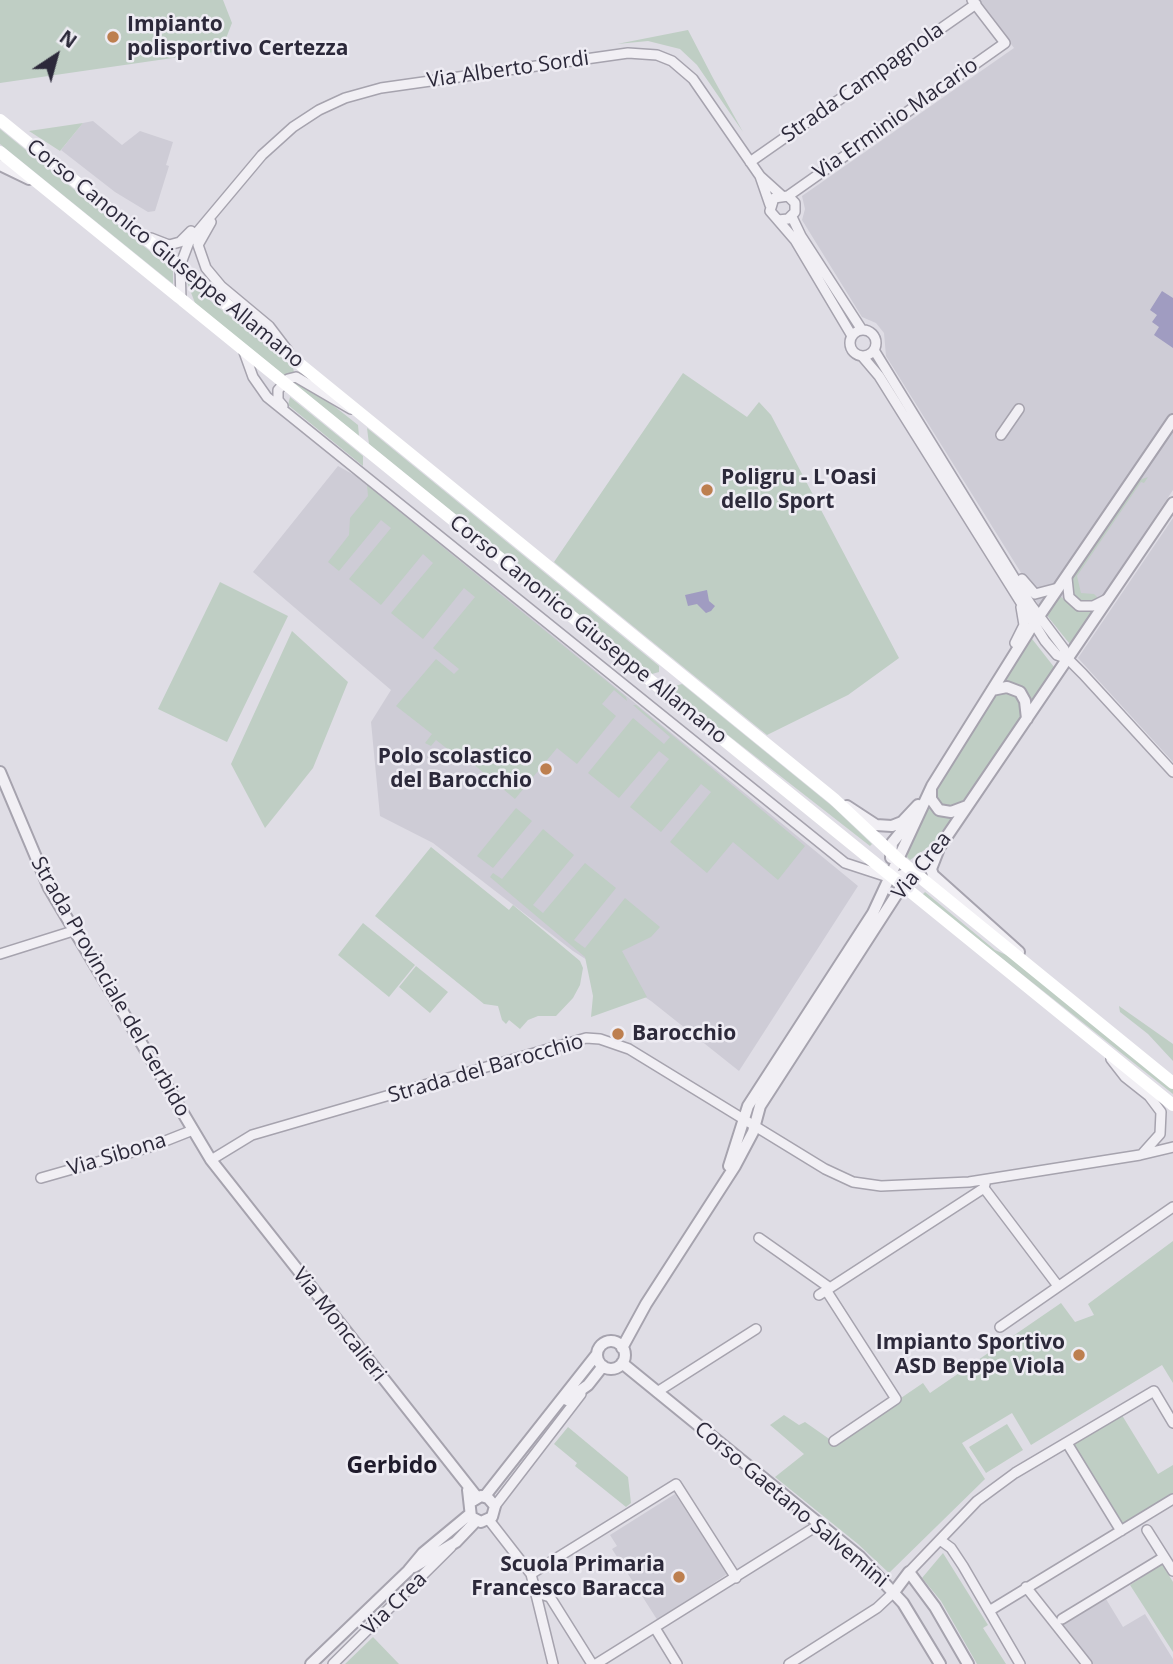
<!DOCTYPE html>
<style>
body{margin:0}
#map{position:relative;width:1173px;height:1664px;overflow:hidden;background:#dfdde5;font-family:"Open Sans",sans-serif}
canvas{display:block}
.north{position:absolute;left:21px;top:21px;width:70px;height:70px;-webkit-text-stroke:5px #eeecf3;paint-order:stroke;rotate:36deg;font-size:19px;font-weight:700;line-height:28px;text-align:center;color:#2c293a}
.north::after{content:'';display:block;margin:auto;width:24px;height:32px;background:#2c293a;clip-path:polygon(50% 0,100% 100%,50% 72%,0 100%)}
</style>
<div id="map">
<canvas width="1173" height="1664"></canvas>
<div class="north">N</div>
</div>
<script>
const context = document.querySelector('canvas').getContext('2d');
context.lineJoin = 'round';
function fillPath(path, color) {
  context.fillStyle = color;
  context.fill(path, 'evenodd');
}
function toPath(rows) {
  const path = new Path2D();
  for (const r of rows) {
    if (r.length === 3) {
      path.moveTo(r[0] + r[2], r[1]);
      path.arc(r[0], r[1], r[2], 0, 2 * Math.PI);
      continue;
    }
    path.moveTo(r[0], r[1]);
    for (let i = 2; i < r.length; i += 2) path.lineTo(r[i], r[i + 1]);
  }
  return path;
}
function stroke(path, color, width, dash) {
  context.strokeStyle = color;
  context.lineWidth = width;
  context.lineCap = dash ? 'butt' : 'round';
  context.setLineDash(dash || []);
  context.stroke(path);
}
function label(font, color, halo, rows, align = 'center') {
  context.font = font + ' "Open Sans",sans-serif';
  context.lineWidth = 5;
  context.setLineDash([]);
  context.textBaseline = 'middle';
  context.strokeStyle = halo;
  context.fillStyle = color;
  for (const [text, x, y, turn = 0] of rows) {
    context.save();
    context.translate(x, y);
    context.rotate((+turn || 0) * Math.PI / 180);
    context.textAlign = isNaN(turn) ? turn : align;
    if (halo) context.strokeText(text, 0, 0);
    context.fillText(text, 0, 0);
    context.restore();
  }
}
fillPath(toPath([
 [978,0,1173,0,1173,490,1070,644,1037,603,1028,584,886,356,884,333,876,323,862,317,802,220,805,209,802,196,1014,48],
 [93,121,122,145,140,131,173,142,166,165,169,166,155,211,148,212,115,192,61,150,83,123],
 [338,466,363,480,858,886,739,1071,651,1001,573,951,433,843,380,816,371,722,391,690,253,572],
 [1173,518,1173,762,1078,658],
 [675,1494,727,1574,658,1621,612,1549,617,1546,610,1535],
 [1106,1599,1123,1627,1145,1614,1173,1659,1173,1664,1093,1664,1062,1625]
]), '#ceccd6');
fillPath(toPath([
 [0,0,223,0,232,23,221,51,0,83],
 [688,30,713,78,743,132,697,65,680,49,648,41,617,44],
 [83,123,60,151,29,131],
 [0,129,173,270,173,284,0,144],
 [187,282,293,367,294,373,285,376,195,303],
 [683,373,747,417,759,402,771,415,899,658,848,695,767,735,554,562],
 [296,381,305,383,358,425,359,436,292,382],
 [290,397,363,456,363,466,288,405],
 [367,428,659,666,659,672,652,674,369,444],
 [1148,477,1144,483,1141,482,1077,576,1081,593,1094,594,1100,600,1082,603,1070,593,1071,573,1139,480],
 [367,485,626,697,627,701,614,690,602,704,616,716,577,764,557,748,515,799,466,758,463,761,436,740,431,746,425,743,432,734,396,706,436,659,454,674,459,669,433,648,475,597,464,588,423,639,391,613,433,563,423,554,381,605,349,579,391,528,381,520,339,571,328,562,349,535,350,518,368,496],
 [220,582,288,616,227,742,158,709],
 [1058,595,1079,609,1094,609,1070,644,1045,613],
 [292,631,348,682,313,768,265,828,231,764],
 [1029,635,1054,667,1030,704,1000,684],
 [682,684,832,806,872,844,870,846,674,693,675,686],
 [1001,691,1016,694,1023,704,1021,717,960,805,950,810,936,803,935,786,991,696],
 [633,705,636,705,805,846,778,880,733,842,707,873,670,842,711,792,701,784,661,832,630,807,669,759,659,751,619,798,588,773,633,718,664,744,670,737],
 [928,798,955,814,933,844,910,860,907,857,911,838],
 [516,808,532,821,493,868,477,856],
 [543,829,574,855,533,905,543,913,585,863,616,888,574,940,585,948,625,898,660,927,651,937,622,951,647,997,591,1017,593,996,585,957,490,877,493,873,502,879],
 [431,847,509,910,513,905,580,961,583,968,580,985,573,998,556,1016,538,1016,528,1020,520,1029,509,1020,506,1024,502,1020,498,1006,484,1004,375,916],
 [925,892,995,950,1011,957,1173,1088,1173,1094,922,895],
 [363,923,415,965,389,997,338,955],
 [416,966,448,992,430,1013,399,987],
 [1119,1006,1173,1044,1173,1061,1148,1034,1120,1012],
 [1173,1241,1173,1383,1162,1365,1031,1445,1012,1413,962,1443,985,1479,889,1573,858,1544,775,1477,804,1454,770,1425,784,1415,799,1425,805,1422,835,1443,923,1383,930,1393,1061,1303,1075,1322,1094,1315,1088,1304],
 [1120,1412,1158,1474,1173,1465,1173,1499,1121,1531,1067,1443],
 [1007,1424,1023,1450,986,1473,969,1447],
 [568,1427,628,1477,631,1503,626,1507,575,1466,577,1463,554,1444],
 [943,1553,988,1625,983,1628,1006,1664,977,1664,941,1601,922,1578],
 [1162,1564,1173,1582,1173,1652,1130,1585],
 [373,1637,399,1664,345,1664]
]), '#bfcec4');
fillPath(toPath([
 [1162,291,1173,298,1173,348,1154,335,1159,327,1152,322,1157,315,1150,310],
 [707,590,709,601,715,606,711,611,706,613,697,604,688,606,685,595]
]), '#a09cc1');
const minor = toPath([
 [750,162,976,4],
 [788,196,1005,43,972,0],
 [770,205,760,176,781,195],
 [792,217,801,236,862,330],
 [778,220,788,219,795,212,795,203,788,196,774,198,770,211,795,240,852,336],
 [211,222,198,245,206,268,221,286,269,326,288,351],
 [151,238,169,245,180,242,191,231],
 [181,299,180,266,189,242,262,155,293,127,319,110,345,98,381,88,628,53,657,55,672,61,693,79,760,176],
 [863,343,13],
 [874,350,1031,605,1064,649,1068,659],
 [244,352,253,377,267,397,845,863,891,878,913,871],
 [862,356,879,376,1045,641,1057,655,1068,659,1083,674,1173,772],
 [283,406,278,400,278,390,288,379,296,377,351,409],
 [1001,435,1019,409],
 [1067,578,1069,597,1079,606,1093,606,1107,599],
 [1022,579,1035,594,1058,588],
 [1015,643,1024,625,1021,607],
 [0,954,73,931],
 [1111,1059,1125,1077,1149,1096,1161,1112,1160,1134,1143,1153],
 [211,1160,252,1135,586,1038,600,1039,629,1049,825,1169,853,1182,881,1186,969,1182,1140,1155,1173,1147],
 [41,1178,150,1147,193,1130],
 [984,1188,1058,1286],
 [759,1238,830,1288],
 [826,1290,896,1399,834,1441],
 [819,1295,984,1188,986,1180],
 [1000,1327,1173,1207],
 [657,1392,756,1329],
 [1067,1443,1121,1531],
 [495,1506,581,1394],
 [489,1520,531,1574,553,1664],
 [1147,1530,1173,1571],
 [940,1540,951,1548,963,1566,1020,1664],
 [909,1572,977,1501,1015,1473,1154,1391,1173,1423],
 [531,1574,676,1484,736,1578],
 [1026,1587,1087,1664],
 [537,1593,550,1597,592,1664],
 [989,1611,1173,1499],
 [1062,1619,1164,1557],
 [655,1628,677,1664],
 [333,1664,451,1547],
 [596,1664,820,1524],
 [789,1664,877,1608,894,1592]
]);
const tertiary = toPath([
 [0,165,29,179],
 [992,690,1007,687,1020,692,1025,701,1027,719],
 [0,772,49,888,211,1160,477,1497],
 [931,789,931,799,939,810,951,812,967,806],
 [847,806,876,825,892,826,902,822,918,805],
 [938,851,931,869,933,875,1019,952],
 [891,858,892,843,910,821],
 [729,1166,748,1106,873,913,932,786,1029,631,1173,420],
 [611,1355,14],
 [622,1348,646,1304,735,1166,753,1132,760,1106,902,886,941,845,1173,503],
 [622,1363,860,1557,903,1603,940,1664],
 [567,1400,588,1385,603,1366],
 [468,1490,471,1517,481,1522,492,1517,495,1506,488,1498,481,1496,471,1502],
 [485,1496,597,1354],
 [414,1567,456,1542,476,1521],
 [894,1592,909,1572,935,1607,968,1664],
 [311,1664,408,1571,423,1553,470,1514]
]);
stroke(minor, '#a6a3ae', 12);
stroke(tertiary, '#a6a3ae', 14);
stroke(minor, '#f1eff4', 9);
stroke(tertiary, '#f1eff4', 10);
stroke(toPath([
 [0,120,834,799,899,860,1173,1083],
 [0,152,1173,1105]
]), '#fff', 12);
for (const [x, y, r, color] of [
 [113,37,7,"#bd7f4f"],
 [707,490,7,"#bd7f4f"],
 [546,769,7,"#bd7f4f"],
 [618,1034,7,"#bd7f4f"],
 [1079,1355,7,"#bd7f4f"],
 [679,1577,7,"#bd7f4f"]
]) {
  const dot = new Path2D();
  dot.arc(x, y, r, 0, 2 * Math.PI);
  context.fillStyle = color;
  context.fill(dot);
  stroke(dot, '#eeecf3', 2.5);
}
label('bold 21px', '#2c293a', '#eeecf3', [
 ["Impianto",127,25],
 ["polisportivo Certezza",127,49],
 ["Poligru - L'Oasi",721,478],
 ["dello Sport",721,502],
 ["Polo scolastico",532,757,"right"],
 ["del Barocchio",532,781,"right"],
 ["Barocchio",632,1034],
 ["Impianto Sportivo",1065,1343,"right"],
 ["ASD Beppe Viola",1065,1367,"right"],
 ["Scuola Primaria",665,1565,"right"],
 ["Francesco Baracca",665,1589,"right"]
], 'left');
label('21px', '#2c293a', '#eeecf3', [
 ["Via Alberto Sordi",508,70,-8],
 ["Strada Campagnola",863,83,-35],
 ["Via Erminio Macario",896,119,-35],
 ["Corso Canonico Giuseppe Allamano",165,254,39],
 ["Corso Canonico Giuseppe Allamano",588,630,39],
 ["Via Crea",922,866,-51],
 ["Strada Provinciale del Gerbido",110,987,60],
 ["Strada del Barocchio",486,1069,-16],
 ["Via Sibona",117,1155,-17],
 ["Via Moncalieri",339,1325,52],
 ["Corso Gaetano Salvemini",791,1505,40],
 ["Via Crea",395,1604,-44]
]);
label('bold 23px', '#1f1b2b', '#eeecf3', [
 ["Gerbido",392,1466]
]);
</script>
